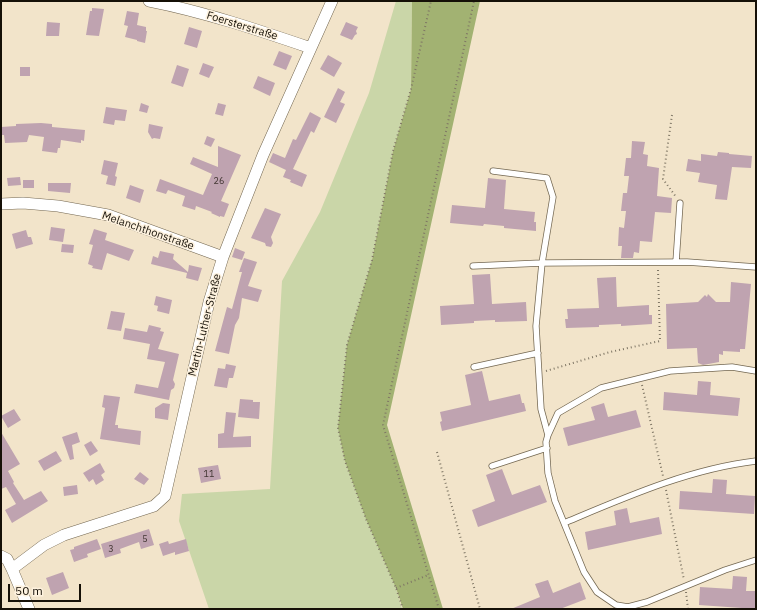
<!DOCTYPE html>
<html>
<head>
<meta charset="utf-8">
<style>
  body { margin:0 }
  #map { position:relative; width:757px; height:610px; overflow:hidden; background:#f2e4ca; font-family:"IBM Plex Sans",sans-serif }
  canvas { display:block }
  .frame { position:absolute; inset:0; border:2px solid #151007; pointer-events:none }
  .scale { position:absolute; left:8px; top:584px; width:73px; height:18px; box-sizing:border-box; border:2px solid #151007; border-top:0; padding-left:5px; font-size:12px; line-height:14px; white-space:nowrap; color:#151007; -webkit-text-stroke:3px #fdf1dd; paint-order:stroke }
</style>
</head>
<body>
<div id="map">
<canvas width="757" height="610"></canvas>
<div class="frame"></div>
<div class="scale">50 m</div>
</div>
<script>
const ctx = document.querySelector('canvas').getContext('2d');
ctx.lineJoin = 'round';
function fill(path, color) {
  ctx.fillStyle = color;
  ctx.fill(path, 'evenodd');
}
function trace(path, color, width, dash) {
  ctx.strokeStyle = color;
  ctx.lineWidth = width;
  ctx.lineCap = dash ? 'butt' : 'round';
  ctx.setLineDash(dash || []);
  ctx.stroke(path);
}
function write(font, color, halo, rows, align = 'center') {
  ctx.font = font + ' "IBM Plex Sans",sans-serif';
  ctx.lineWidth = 3;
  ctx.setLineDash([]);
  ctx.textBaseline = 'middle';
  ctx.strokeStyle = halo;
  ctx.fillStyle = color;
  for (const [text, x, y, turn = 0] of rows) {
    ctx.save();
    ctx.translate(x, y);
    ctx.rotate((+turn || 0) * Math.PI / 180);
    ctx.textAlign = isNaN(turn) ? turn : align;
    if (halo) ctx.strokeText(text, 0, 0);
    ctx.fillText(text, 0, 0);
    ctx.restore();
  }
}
fill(new Path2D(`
  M396,1H412L411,89L393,151L372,260L396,588L402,609H209L179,521L182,494L270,489L282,281L320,212L369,93Z`), '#cad6a8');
fill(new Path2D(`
  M412,1H480L387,425L443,609H403L396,588L366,519L345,461L338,428L347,345L372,260L393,151L411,89Z`), '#a2b272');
fill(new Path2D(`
  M92,8L104,9L99,36L86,35L90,11H92Z
  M127,11L139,13L137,25L146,27V31H147L145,43L137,41V40L125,37L128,26L124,25Z
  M47,22L60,23L59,36H46Z
  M346,22L358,27L356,31L357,34L355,35L352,40L340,35Z
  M189,27L202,31L197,48L184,44Z
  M279,51L292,56L286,70L273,65Z
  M328,55L342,63L334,77L320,69Z
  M203,63L214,67L209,78L199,74Z
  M177,65L189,69L183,87L171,83Z
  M20,67H30V76H20Z
  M258,76L275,83L270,96L253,88Z
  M338,88L345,92L340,102L345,104L336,123L324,117Z
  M141,103L149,106L147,113L139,111Z
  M218,103L226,105L223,116L215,114Z
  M106,107L127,110L125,121L115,120L114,125L103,123Z
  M310,112L321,118L314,133L311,131L293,169L307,175L302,187L290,182L291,180L283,177L286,170L269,162L273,153L285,158L293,139L296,140Z
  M41,123L52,124V127L85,130L84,141L81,140V143L61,140L60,148H58L57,153L42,151L44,137L29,135L27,142L5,143L4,135H2L1,127L16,126V124Z
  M149,124L163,127L160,139L154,138L152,139L148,132Z
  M207,136L215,139L211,147L204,144Z
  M632,141L645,142L643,154L648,155L647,166L659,168L657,196L672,198L671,213L655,212L652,242L640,241L639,253L634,252L633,258H621L622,246H618L619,227L624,228L626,211H621L623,193H627L629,176H624L626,158H631Z
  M218,146L241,155L221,201L229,204L224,217L220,216V217L211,213L212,212L196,206L195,210L182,206L185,196L168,190L166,194L156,191L160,179L203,195L212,174L190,164L193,157L218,167Z
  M718,152L729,153V154L752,156L751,168L732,167L727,200L715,199L717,185L698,182L700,173L686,171L688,159L701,161V154L717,156Z
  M104,160L118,163L115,176L117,177L115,186L106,184L108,176L101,174Z
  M20,177L21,185L8,186L7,178Z
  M488,178L506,180L504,209L535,212L534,222H536V231L504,228V226L484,224L483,226L450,223L452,205L485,208Z
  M23,180H34V188H23Z
  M48,183H71L70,193L48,191Z
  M130,185L144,190L140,203L126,198Z
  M265,208L281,214L271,237L273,243L271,247L266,246L265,243L251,238Z
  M51,227L65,229L63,242L49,240Z
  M94,229L107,233L105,240L134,250L129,261L107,253L102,270L92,268L93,266L88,264L93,245L89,244Z
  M26,230L28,237H31L33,244L16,249L12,234Z
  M62,244L74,245L73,253L61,252Z
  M235,248L245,252L242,260L232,257Z
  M160,251L174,254L173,259L188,272L189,265L202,268L198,281L186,278L187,273L151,264L153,256L158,258Z
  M244,258L257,262L248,286L262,290L258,302L242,298L239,318L235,325L229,354L215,351L227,307L232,309L242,272H239Z
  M490,274L492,304L526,302L527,321L495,322V320L474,321V323L441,325L440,306L474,304L472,275Z
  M616,277L617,307L649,305V315H652V324L621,326V324L599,325V327L566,328L565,319H568L567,309L599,308L597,278Z
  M731,282L751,284L745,349H740V352L723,351V355L719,354V362L703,365L698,363L697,348L667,349L666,304L698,302L705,295L707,297L708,294L716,302H730Z
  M156,296L172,300L169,314L157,311L158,306L154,305Z
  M111,311L125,313L121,331L107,329Z
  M149,325L161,328L160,331L164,332L158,349L179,354L173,380L175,384L174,388L171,390L169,400L134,393L136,384L158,388L165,362L147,359L150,344L123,339L125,328L147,332Z
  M226,364L236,366L233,378H229L227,388L214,386L218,368L225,369Z
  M482,371L489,401L520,394L522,403H524L526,411L442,431L440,422L442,421L440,412L471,405L465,375Z
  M698,381L711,382L710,395L740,398L738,416L663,410L664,392L697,395Z
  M104,395L120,397L115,425H118V428L141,431L140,445L100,439L105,408L102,407Z
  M240,399L253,400V402H260L259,419L238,417Z
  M163,403L170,404L168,420L155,418V408Z
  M604,403L608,417L636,410L641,427L568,446L563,428L595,420L591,407Z
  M14,409L21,420L8,428L1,416Z
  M226,412L236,413L233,437L251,436V447L218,448V434L224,433Z
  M1,432L20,464L8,471L14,482L13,483L24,500L41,491L48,501L12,523L5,510L16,504L6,487L1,489Z
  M77,432L80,442L72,445L74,459L70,460L62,437Z
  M91,441L98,451L90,456L84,445Z
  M56,451L62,461L44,471L38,461Z
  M100,463L105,472L101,475L104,480L96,485L93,479L89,482L83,473Z
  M218,465L221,479L201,483L198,468Z
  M502,469L512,495L540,485L547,502L478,527L472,510L495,501L486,475Z
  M140,472L149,479L144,485L134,479Z
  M713,479L727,480L726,494L755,496L754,514L679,509L680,491L712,493Z
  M77,485L78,494L64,496L63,487Z
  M627,508L630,523L659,517L662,534L588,550L585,532L616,525L614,511Z
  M149,529L154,545L141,549L139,542L120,549L121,553L105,558L101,544Z
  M97,539L101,549L87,554L88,557L74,562L70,550L74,549V547Z
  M186,539L189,551L175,555V552L163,556L159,544L168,541L169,544Z
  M63,572L69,588L52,595L46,578Z
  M733,576L747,577L746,591H756V609L699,605L700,587L732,589Z
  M548,580L553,593L580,582L586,599L560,609H511L540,597L535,584Z`), '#bfa3b0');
const service = new Path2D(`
  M493,171L547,178L553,197L542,263L536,326L541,409L548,435L546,442L548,473L555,501L584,572L597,592L616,605L628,607L647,602L725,570L756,560
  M676,262L680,203
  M473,266L542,263L687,262L756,267
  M474,367L538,353
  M548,435L558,413L601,388L670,371L732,367L756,371
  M492,466L547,448
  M564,523C626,497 689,469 756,461`);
const minor = new Path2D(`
  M149,1C205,12 258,30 311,48
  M1,204L23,203L58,206L108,215L223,257
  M1,556L7,559L12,569L29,609
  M12,569L44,545L64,535L154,506L165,496L209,302L223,257L263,155L332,1`);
trace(service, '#736751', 7);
trace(minor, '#736751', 12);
trace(new Path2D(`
  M672,115L663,179L676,197
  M546,371L610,352L660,341L658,270
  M642,385L663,476
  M437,452L480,609
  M666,490L684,580
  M396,588L428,575
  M686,592L688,609
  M403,609L396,588L366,519L345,461L338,428L347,345L372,260L393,151L411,89L431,1
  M439,609L383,425L474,1`), '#7f7665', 2, [1, 3]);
trace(service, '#fff', 5.5);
trace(minor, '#fff', 11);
write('9px', '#403531', null, [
  ["26",219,181],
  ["11",209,474],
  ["5",145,539],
  ["3",111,549]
]);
write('11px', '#151007', '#fdf1dd', [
  ["Foersterstraße",242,26,17],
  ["Melanchthonstraße",148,231,19],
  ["Martin-Luther-Straße",205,325,-76]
]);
</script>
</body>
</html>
